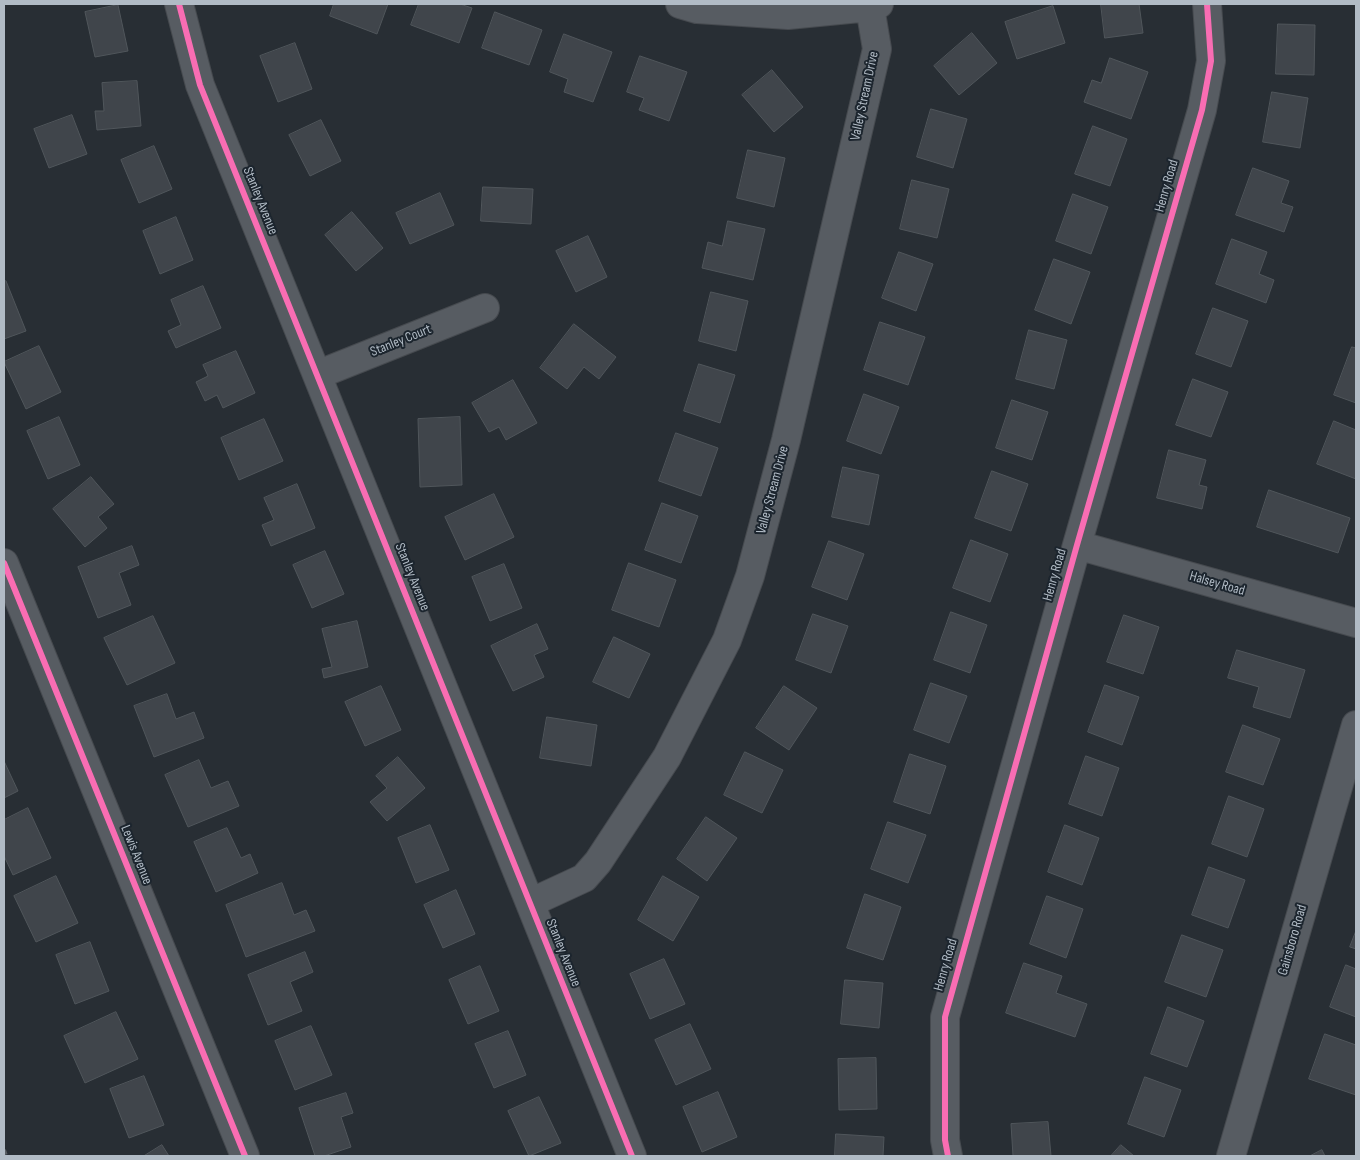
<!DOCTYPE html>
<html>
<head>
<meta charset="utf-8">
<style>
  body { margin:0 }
  #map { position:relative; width:1360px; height:1160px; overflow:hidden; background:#282e34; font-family:"Sofia Sans Condensed",sans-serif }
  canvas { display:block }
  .frame { position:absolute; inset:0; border:5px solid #b1bbc5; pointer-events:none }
</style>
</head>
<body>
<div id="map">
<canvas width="1360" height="1160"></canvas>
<div class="frame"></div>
</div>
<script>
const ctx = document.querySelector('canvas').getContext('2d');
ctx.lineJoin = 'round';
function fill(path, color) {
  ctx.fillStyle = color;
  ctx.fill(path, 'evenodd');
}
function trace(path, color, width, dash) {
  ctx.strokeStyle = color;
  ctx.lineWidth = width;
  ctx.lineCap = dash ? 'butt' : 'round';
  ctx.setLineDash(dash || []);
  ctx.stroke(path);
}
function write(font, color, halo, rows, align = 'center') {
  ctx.font = font + ' "Sofia Sans Condensed",sans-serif';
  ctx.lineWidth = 4;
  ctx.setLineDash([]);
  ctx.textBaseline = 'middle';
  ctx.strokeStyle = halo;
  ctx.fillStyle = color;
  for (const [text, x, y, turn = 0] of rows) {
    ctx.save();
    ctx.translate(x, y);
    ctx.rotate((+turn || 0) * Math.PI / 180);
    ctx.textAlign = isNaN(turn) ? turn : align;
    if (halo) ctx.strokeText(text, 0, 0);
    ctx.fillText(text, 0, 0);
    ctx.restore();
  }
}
const building = new Path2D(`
  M334,4H388L377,34L330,16Z
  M419,4H460L472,8L459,43L411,25Z
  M1101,4H1139L1143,33L1105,38Z
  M118,5L128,51L95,57L85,12Z
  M1053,6L1065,43L1017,59L1005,22Z
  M495,12L542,30L529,65L482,48Z
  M1278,24L1315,25L1314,75L1276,74Z
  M972,33L997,63L959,95L934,66Z
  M564,34L612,52L593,102L564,92L568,79L550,72Z
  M295,43L312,89L278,102L260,56Z
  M640,56L687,72L669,121L639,110L644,98L627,92Z
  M1110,58L1148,72L1131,119L1084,102L1092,80L1101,83Z
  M772,70L803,107L774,132L742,95Z
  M137,81L141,126L97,130L95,111H104L102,83Z
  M1272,92L1308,98L1300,148L1263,142Z
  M931,109L967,119L953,168L917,157Z
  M72,115L87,154L49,168L34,129Z
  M321,120L341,161L310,176L289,135Z
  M1093,126L1127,139L1110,186L1075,174Z
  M154,146L172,189L139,203L121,160Z
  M748,150L785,158L774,207L737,198Z
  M1253,168L1289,181L1281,203L1293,207L1284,232L1236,215Z
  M912,180L949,189L937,238L900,229Z
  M483,187L533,189L531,224L481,221Z
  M440,193L454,225L410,244L396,213Z
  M1073,194L1108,207L1091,254L1056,241Z
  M352,212L383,248L356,271L325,235Z
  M176,217L193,260L160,274L143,231Z
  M728,221L765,229L753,280L702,268L708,242L722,246Z
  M588,236L607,277L576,292L556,251Z
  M1232,239L1267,252L1259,274L1274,280L1266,303L1216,284Z
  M899,252L933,264L916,311L882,298Z
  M1054,259L1090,272L1071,324L1035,310Z
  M6,281L26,331L4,339V282Z
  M203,286L221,328L176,348L168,331L181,325L171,300Z
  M711,292L748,301L736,351L699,341Z
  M1213,308L1248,321L1231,367L1196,354Z
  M880,322L925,337L908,385L864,370Z
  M574,324L616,357L599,379L584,367L567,389L540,368Z
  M1029,330L1067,340L1054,389L1016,379Z
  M39,346L61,392L26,409L4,362Z
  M1352,347L1356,348V403L1334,395Z
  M236,351L255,393L223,408L217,395L205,401L196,382L208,376L203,365Z
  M699,364L735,375L720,423L684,411Z
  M1193,379L1228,392L1211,437L1176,425Z
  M513,380L537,423L506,440L499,427L489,432L472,403Z
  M864,394L899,407L881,454L847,441Z
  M1012,400L1048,412L1032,460L996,448Z
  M59,417L80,465L48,479L27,431Z
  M460,417L462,485L420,487L418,419Z
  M264,419L283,461L239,480L221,438Z
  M1334,421L1356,430V479L1317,464Z
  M676,433L718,448L701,496L659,481Z
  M1169,450L1206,460L1199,485L1207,487L1202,509L1157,498Z
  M843,467L879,475L869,525L832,517Z
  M992,471L1028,484L1011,531L975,518Z
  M91,477L114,504L98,517L107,528L85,547L53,509Z
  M297,484L315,528L271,546L262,525L274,520L264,498Z
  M1269,490L1350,518L1338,553L1257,527Z
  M494,494L514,537L465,560L445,517Z
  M662,503L698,516L681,563L645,550Z
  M971,540L1008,554L990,602L953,588Z
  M829,541L864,554L847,600L812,587Z
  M132,546L139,565L119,573L131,605L98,618L78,567Z
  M325,551L344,594L312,608L293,565Z
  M629,563L676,580L659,627L612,610Z
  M504,564L522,608L490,621L472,577Z
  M951,612L987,625L970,673L934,660Z
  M813,614L848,626L831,673L796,660Z
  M1124,615L1159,627L1143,674L1107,662Z
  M153,616L175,663L127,685L104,638Z
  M357,621L368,667L324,678L322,669L332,667L322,629Z
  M537,624L548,649L534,655L544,677L513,691L491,646Z
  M614,637L650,654L629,698L593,682Z
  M1237,650L1305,670L1290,718L1253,707L1259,687L1228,678Z
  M931,683L967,696L949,743L914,730Z
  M1105,685L1139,697L1122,745L1088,732Z
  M381,686L401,730L365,746L345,702Z
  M784,686L817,708L789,750L756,728Z
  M167,694L176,719L194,712L204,738L154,757L134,706Z
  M547,717L597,725L591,766L540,758Z
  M1243,725L1280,739L1263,785L1226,772Z
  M745,752L783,770L762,813L724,795Z
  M910,754L946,766L930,814L894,802Z
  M1086,756L1119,768L1102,816L1069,804Z
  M398,757L425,788L387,821L370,802L387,788L376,776Z
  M199,760L211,788L228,781L239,806L188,827L165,775Z
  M4,761L18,791L4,798Z
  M1229,796L1264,809L1247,857L1212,844Z
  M28,808L51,858L13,875L4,856V820Z
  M706,817L737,838L707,881L677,859Z
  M888,822L926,835L908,883L871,869Z
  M430,825L449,870L416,883L398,838Z
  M1065,825L1099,838L1082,885L1048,872Z
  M227,828L241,858L250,854L258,873L216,892L194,842Z
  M1209,867L1245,880L1228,928L1192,915Z
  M56,876L78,923L36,942L14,896Z
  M663,876L699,897L673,941L638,920Z
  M282,883L294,915L306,910L315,931L246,957L226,905Z
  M456,890L475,934L443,948L424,905Z
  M865,894L901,907L883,960L847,948Z
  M1047,896L1083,909L1066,958L1030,944Z
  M1356,931V949L1350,947Z
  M1182,935L1223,950L1206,997L1165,982Z
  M90,942L109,991L75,1004L56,955Z
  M305,952L313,972L290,982L302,1011L268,1025L248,975Z
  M664,959L685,1004L650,1019L630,974Z
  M1024,963L1062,976L1056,993L1087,1004L1075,1037L1006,1013Z
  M1346,965L1356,969V1017L1330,1007Z
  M480,966L499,1011L468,1024L449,980Z
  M845,980L883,983L879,1028L841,1024Z
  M1168,1007L1204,1021L1187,1067L1151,1054Z
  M116,1012L138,1059L85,1083L64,1036Z
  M690,1024L711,1069L676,1085L655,1040Z
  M311,1026L332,1075L295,1090L275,1041Z
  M508,1031L526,1075L494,1088L475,1044Z
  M1325,1034L1356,1045V1095L1309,1079Z
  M876,1058L877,1109L839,1110L838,1059Z
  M144,1076L164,1125L129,1138L110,1089Z
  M1145,1077L1181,1090L1164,1137L1128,1124Z
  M718,1092L737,1137L702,1152L683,1107Z
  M346,1093L353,1113L341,1117L351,1147L324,1156H315L299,1108Z
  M539,1097L561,1143L529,1156L508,1111Z
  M1048,1122L1051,1156H1013L1011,1124Z
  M836,1134L884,1137L883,1156H835Z
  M162,1145L169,1156H144Z
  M1121,1145L1134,1156H1111Z
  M1322,1150L1325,1156H1310Z`);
fill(building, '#40454b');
trace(building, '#50565b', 1);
const minor = new Path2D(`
  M179,4L200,85L632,1156
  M680,4L697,9L788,15L870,7L879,4
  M317,375L485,308
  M1077,545L1356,623
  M4,563L245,1156
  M530,903L584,878L598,862L667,757L727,640L750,576L786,440L877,49L870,7
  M948,1156L945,1140V1017L1077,545L1202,110L1211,61L1207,4
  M1231,1156L1356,725`);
trace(minor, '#464a4f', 30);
trace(minor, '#575c62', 28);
trace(new Path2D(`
  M4,1150L6,1156`), '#5b6066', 4, [5, 5]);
trace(new Path2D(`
  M179,4L200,85L632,1156
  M4,563L245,1156
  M948,1156L945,1140V1017L1077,545L1202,110L1211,61L1207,4`), '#f96db3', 6);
write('14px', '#b1bbc5', '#1c252e', [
  ["Valley Stream Drive",865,96,-78],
  ["Henry Road",1167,186,-74],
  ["Stanley Avenue",260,201,68],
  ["Stanley Court",401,341,-22],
  ["Valley Stream Drive",773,490,-75],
  ["Henry Road",1055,575,-74],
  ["Stanley Avenue",412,577,68],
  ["Halsey Road",1217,584,16],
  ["Lewis Avenue",136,855,68],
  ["Gainsboro Road",1293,940,-74],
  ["Stanley Avenue",563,953,68],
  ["Henry Road",946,965,-74]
]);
</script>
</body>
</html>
